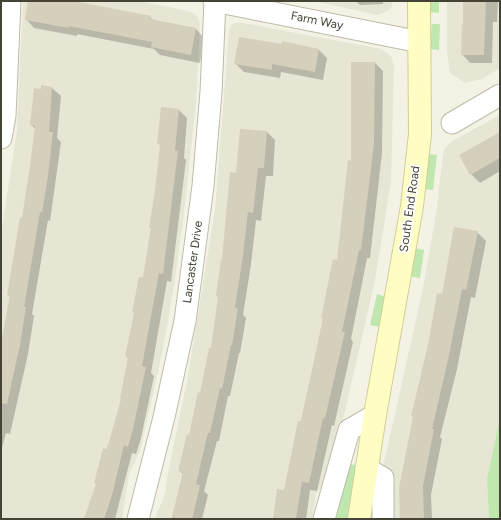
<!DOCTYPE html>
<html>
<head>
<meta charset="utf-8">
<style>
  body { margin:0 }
  #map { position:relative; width:501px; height:520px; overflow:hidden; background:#f3f2e5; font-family:Figtree,sans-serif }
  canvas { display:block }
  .frame { position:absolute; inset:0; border:2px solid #454335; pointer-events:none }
</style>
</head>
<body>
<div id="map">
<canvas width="501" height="520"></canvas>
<div class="frame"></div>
</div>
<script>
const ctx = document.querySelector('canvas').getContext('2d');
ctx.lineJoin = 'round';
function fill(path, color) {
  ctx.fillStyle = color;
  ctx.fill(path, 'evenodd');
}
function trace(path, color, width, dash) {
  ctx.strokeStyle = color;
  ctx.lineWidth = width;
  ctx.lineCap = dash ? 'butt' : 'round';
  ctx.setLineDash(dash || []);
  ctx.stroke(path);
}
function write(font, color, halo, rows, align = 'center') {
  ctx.font = font + ' Figtree,sans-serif';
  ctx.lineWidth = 3.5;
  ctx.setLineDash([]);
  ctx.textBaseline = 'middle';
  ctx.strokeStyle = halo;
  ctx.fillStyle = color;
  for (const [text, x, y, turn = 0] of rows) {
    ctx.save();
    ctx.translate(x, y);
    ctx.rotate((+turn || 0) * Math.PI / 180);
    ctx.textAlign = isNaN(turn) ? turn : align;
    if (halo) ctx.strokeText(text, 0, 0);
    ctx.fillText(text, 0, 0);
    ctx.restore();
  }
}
fill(new Path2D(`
  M23,1H139L188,11L195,14L199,20L200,28L196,103L184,213L174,286L162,354L140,451L129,474L122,519H1V235L17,130Z
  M314,1H392V4L391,9L378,15Z
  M447,1H500V68L482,79L465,83L450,73L447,50Z
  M238,22L381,49L391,56L394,66L391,181L375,280L331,473L316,494L312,519H155L165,494L168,473L187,381L215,210L229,31L232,24Z
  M500,115V417L487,479L489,519H385L384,463L423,288L436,214L443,155L445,148L452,141Z`), '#e7e5d3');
fill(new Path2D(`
  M430,1H439V13L430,12Z
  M432,24H440L439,50L430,49Z
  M428,154L437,155L433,190L423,189Z
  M414,248L424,250L420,278L409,276Z
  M377,294L386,297L380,327L370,325Z
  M500,417V519H489L487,479Z
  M349,464L357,465L350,519H330Z`), '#bfe7ae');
fill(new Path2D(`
  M29,1H56L150,17L154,21L196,29L204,38L200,63L160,55L154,49L77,34V36L34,28L26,19Z
  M356,1H383V4L360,5Z
  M464,1H498L497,22H493L492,63H470L462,54L464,25Z
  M319,50L327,58L323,80L281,72L280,78L244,72L235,63Z
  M375,63L383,71L382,153L370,258H367L351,339L353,342L334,426L332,425L317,491L310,490L306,519H273L285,491L338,261L352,162Z
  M42,87L52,88L61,96L57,138L61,142L50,221L48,220L32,314L34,316L28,354L10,434L6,433L1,452V350L10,297L8,294L23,219L36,129L31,125Z
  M179,110L187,118L184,158L186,160L171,282L167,281L151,373L154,376L141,438L136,454L132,453L115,519H86L108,450L122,400L129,359L126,356L144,279L151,229L150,227L156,192L161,146L158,143Z
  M267,132L275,140L273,176H266L261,221L256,220L251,264L243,315L246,318L240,353H239L230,396H228L219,441H217L204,491L208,495L202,519H172L183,474L179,470L190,436L212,350L219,298L217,296L237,174Z
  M500,133V171L480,183L471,174Z
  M477,232L486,241L475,298L471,297L457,369L440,437L442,439L431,495L432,519H401L443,295Z`), '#0003');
fill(new Path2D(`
  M28,1H74L151,16L150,19L196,28L191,55L151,47L152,42L69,26V28L25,20Z
  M463,1H486L484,55H461L462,24H463Z
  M239,37L282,44V41L319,49L315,72L272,64V70L234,64Z
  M351,62H375L374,144L361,250H359L342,332H345L325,418H323L309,483L302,482L296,519H273L277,489L284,490L298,421H301L323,318H321L333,259L337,260L348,160L351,161Z
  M41,85L52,87L49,132H53L48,176L42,213L40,212L24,307H26L20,345L7,404L1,403V343L10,295H7L20,217L22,218L30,166L35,126L30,125L34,88L41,89Z
  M161,107L179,109L175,150L178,151L163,274L159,273L142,366L146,367L133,429L128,447L124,445L112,495L104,519H84L96,484L94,483L103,448L107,449L121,399H120L128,357L125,356L134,313L132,312L139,277H143L151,228L149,227L155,191L160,144H157Z
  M240,129L267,131L264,168H258L253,213L248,212L243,255L235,308H238L232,345H231L222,389L220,388L210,433H208L196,484L200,485L196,503L192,519H181L172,517L183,472L178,471L187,434L189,435L198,392L200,393L209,348H211L218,297L216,296L221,259H222L230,172L236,173Z
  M500,132V158L470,175L459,155Z
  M454,227L478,231L466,290L462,289L448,360L432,429H434L423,486L424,519H400L399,488L413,417L411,416L428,345L437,293L442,294Z`), '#d4d0bb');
const street = new Path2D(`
  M214,1L420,42
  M452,123L500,95
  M1,138L5,116L10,1
  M366,468L383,478V519
  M138,519L164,417L185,321L203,186L211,92L215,1
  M324,519L349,430L375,415`);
const secondary = new Path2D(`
  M359,519L375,415L412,206L420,134L419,1`);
trace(street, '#bebca8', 23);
trace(secondary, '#d0ce93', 24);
trace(street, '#fff', 21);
trace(secondary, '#fefec4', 22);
write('12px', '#454335', '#fff', [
  ["Farm Way",317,21,11],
  ["South End Road",410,209,-82],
  ["Lancaster Drive",193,262,-82]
]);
</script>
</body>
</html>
